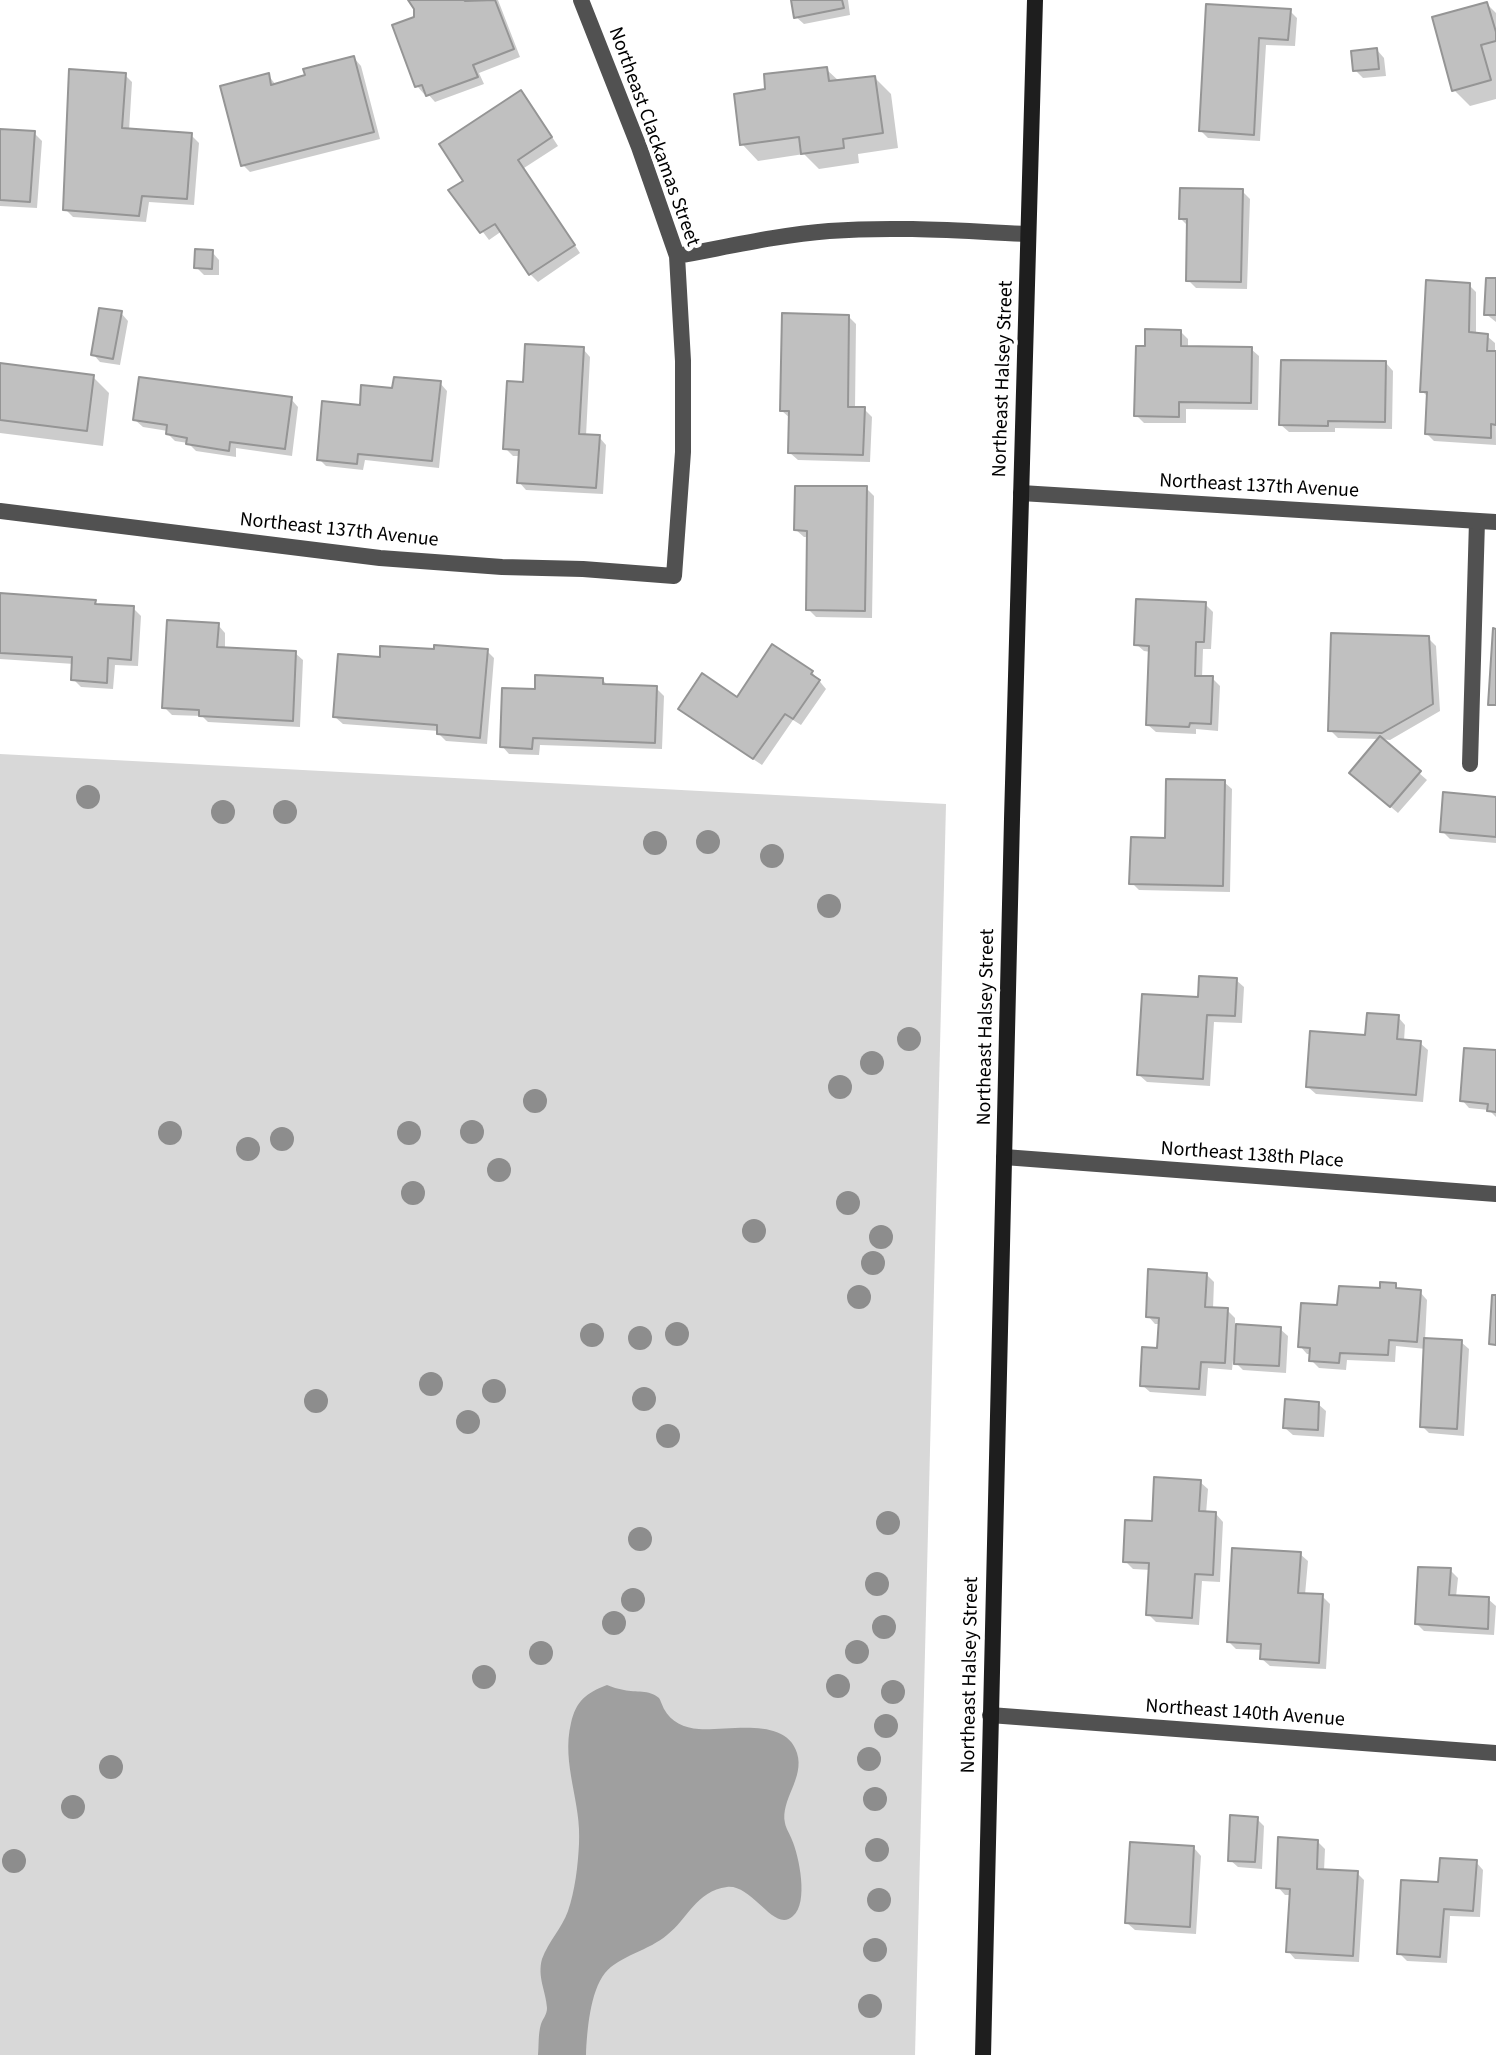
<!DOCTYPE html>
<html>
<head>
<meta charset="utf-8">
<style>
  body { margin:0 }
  canvas { display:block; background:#fff }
</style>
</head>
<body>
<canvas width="1496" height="2055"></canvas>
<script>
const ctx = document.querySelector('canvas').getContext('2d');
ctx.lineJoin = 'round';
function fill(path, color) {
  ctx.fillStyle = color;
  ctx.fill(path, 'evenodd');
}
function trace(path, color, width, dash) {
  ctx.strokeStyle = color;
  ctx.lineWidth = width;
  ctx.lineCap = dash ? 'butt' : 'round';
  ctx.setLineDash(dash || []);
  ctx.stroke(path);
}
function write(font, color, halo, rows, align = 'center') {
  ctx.font = font + ' "Source Sans 3",sans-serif';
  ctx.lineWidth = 8;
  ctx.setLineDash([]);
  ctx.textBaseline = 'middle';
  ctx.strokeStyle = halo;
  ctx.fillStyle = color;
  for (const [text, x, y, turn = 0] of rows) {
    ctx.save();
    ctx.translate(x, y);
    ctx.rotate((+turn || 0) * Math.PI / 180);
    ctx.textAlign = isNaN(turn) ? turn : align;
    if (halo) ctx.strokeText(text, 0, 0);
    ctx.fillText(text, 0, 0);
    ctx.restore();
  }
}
fill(new Path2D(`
  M0,754L946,804L915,2055H0Z`), '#d8d8d8');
fill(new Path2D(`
  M607,1685C612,1687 618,1689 624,1690C636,1693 649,1689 659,1698C660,1699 663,1707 664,1709C671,1722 684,1728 699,1729C728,1731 786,1716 797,1753C805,1778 780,1800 785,1823C786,1829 790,1834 792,1840C799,1856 809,1903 793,1916C774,1934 753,1884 727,1887C696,1891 688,1919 667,1935C650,1950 619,1956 605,1973C590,1992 587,2031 586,2055H538C539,2045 538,2034 541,2024C543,2018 547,2015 547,2008C546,1991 537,1977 542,1959C548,1942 562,1928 568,1911C575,1891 578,1865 579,1844C582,1803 561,1764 571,1723C576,1701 586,1693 607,1685Z`), '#9f9f9f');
fill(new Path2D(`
  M410,0H468V2L474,0H498L520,57L479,73L484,84L435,102L427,93L424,94L417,86L416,8Z
  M793,0H848L850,15L804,24L796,17Z
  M1487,4L1496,13V99L1470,106L1454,90Z
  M1208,6L1290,11L1297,18L1295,46L1266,45L1260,141L1208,138L1201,131Z
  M1377,50L1384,58L1386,76L1363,78L1355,70Z
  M354,58L361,66L380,139L250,172L243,165L268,75L276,85Z
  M826,69L840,82L875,78L891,94L898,148L858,154L859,163L819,169L804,154L758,161L742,144Z
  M125,75L132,82L129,131L191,135L199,143L194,205L149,202L146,222L73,217L65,209Z
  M521,93L528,100L558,146L524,168L580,253L538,282L530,274L502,231L489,240L451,190L466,181Z
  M0,131L34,133L42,141L37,208L0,206Z
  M1242,191L1250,199L1247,289L1196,288L1188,280L1189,227L1181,219Z
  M212,252L219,260V275H204L196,267Z
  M1496,280V322L1486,314Z
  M1469,285L1476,292V335L1487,336L1495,343L1496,445L1434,441L1427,434L1429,398L1422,391Z
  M121,313L128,321L120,365L100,362L93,354Z
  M849,317L856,324L855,409H864L872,417L870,462L798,460L790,453L791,419L782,411Z
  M1181,332L1188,339V348L1251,349L1259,356L1258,410L1186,409V423H1144L1136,415L1147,348Z
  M583,349L590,357L586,436L599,437L606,445L603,494L526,490L519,482L521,456H513L505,448L525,384Z
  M1386,363L1393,371L1392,429L1335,428V432H1289L1281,425Z
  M0,365L93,377L109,393L103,446L0,433Z
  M440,383L447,391L439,468L365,460L363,470L326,466L319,459L361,408L394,391Z
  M291,399L298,407L292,456L236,448V457L196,451L188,443L175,441L168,434V431L143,427L135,420Z
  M866,488L874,496L872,618L816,617L808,609L809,537H804L796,530Z
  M0,595L95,601L99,606L133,608L141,616L138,666L115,665L113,689L81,687L73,679L74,664L0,659Z
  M1205,604L1213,612L1211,649H1203L1202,678H1212L1220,686L1218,731L1196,729V734L1156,732L1148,725L1151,652L1144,651L1136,644Z
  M218,625L225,633V649L295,653L303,660L300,727L208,722L202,716L172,715L164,707Z
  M1428,638L1436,646L1440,711L1390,740L1380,739L1427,780L1398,813L1359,780L1380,739L1338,738L1330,730Z
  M487,651L494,658L487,744L446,741L439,734V731L343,724L335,717Z
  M812,672L826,689L801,725L793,720L762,765L688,716L680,709L738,700Z
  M603,680L609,687L656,688L664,696L662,749L540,745L539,755L509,754L502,746L537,691Z
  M1224,782L1232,789L1230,892L1139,890L1132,883L1167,840Z
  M1496,799V843L1450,839L1442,831Z
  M1236,980L1244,987L1242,1023L1214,1022L1210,1086L1147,1082L1139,1075L1200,999Z
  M1398,1017L1405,1025L1404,1041L1420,1043L1428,1050L1423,1102L1316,1094L1308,1087L1367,1037Z
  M1496,1052V1117L1489,1110L1469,1108L1462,1100Z
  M1206,1274L1214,1282L1213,1309L1227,1310L1235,1318V1326L1280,1329L1288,1336L1286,1373L1243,1370L1233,1360L1232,1370L1208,1368L1206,1396L1150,1392L1142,1385L1159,1350L1161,1324H1155L1148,1316Z
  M1395,1285L1400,1291L1420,1292L1427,1300L1425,1340L1461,1342L1469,1349L1464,1436L1429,1433L1422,1426L1426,1349L1396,1346L1395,1362L1347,1360L1346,1370L1319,1368L1311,1360L1312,1354H1307L1300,1346L1339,1307Z
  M1318,1404L1326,1411L1324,1437L1293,1435L1285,1428Z
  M1200,1482L1208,1489L1206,1514H1216L1223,1522L1220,1582L1202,1581L1199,1625L1156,1622L1148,1614L1151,1570L1133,1569L1125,1561L1153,1523Z
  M1300,1554L1308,1561L1305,1595L1322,1596L1330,1604L1326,1669L1270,1666L1262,1659L1263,1650L1236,1649L1229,1642Z
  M1450,1570L1458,1578L1456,1597L1488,1599L1496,1606L1494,1635L1424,1631L1417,1624Z
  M1257,1819L1264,1826L1262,1869L1238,1867L1230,1860Z
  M1318,1842L1325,1849L1324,1871L1357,1873L1364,1880L1359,1962L1295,1959L1288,1951L1291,1895H1285L1278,1887Z
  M1194,1848L1201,1856L1196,1934L1135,1930L1127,1923Z
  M1476,1862L1483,1870L1480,1917L1450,1916L1447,1963L1407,1961L1399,1953L1440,1884Z`), '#0003');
const building = new Path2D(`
  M408,0H464L465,1L495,0L514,49L473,65L478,77L426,96L422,85L415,87L392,25L414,17V9Z
  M791,0H842L844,8L794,18Z
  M1487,2L1496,32V41L1481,45L1491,80L1452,91L1432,17Z
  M1206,4L1291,9L1288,40L1259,38L1254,135L1199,131Z
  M1377,48L1379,69L1353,71L1351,51Z
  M354,56L374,132L241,166L220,86L269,73L271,85L305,75L303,69Z
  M827,67L829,81L875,76L883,133L843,139L844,148L801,154L799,137L740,145L734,94L765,89L764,74Z
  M69,69L126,73L122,128L192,133L187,199L142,196L139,216L63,210Z
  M521,90L552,137L518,160L575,245L529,275L495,224L480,233L448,190L463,181L439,144Z
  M0,129L35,131L30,202L0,200Z
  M1180,188L1243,189L1241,282L1186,281L1187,219H1179Z
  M195,249L213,250L212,269L194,268Z
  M1486,278H1496V315H1484Z
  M1426,280L1470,283L1469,332L1488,334L1487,351H1496V425L1491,424V438L1425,434L1427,392H1420Z
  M99,308L122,311L113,359L91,355Z
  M782,313L849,315L848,407H865L863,455L788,453L789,411H780Z
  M1145,329L1181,330V346L1252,347L1251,403L1179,402V417L1134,416L1136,346H1145Z
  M525,344L584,347L579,434L600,435L596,488L517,483L519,450L503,449L507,381L523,382Z
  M1281,360L1386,361L1385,422L1328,421V426L1279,425Z
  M0,363L94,375L87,431L0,420Z
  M139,377L292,397L285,449L230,442L229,451L186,444L187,438L166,434L167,425L133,420Z
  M394,377L441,381L432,461L358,454L357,464L317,460L322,401L360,405L361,385L392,388Z
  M795,486H867L865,611L806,610L807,531L794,530Z
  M0,593L96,600L95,604L134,606L131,660L108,658L107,683L71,680L72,657L0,653Z
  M1136,599L1206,602L1204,642H1196L1195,676H1213L1211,724L1190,723L1189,727L1146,725L1149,646L1134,645Z
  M167,620L219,623L217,647L296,651L293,721L199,716V710L162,708Z
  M1493,628L1496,629V705H1488Z
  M1331,633L1429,636L1433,704L1382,733L1328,731Z
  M772,644L813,671L811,674L820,680L793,719L785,714L753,759L678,709L702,673L737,697Z
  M434,645L488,649L480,738L437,734V725L333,717L338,654L380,657V646L434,649Z
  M535,675L603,678V684L657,686L655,743L533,738L532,749L500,747L502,688L535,689Z
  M1380,736L1421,771L1390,807L1349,773Z
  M1166,779L1225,780L1223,886L1129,884L1131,837L1165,838Z
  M1443,792L1496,797V837L1440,832Z
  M1199,976L1237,978L1235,1016L1207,1015L1203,1079L1137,1075L1142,994L1198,997Z
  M1367,1013L1399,1015L1397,1039L1421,1041L1416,1095L1306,1087L1310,1031L1365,1035Z
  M1464,1048L1496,1050V1112L1487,1111L1488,1104L1460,1101Z
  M1148,1269L1207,1273L1205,1307L1228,1308L1225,1363L1201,1362L1199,1389L1140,1386L1142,1347L1157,1348L1159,1318L1146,1317Z
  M1380,1282L1396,1283V1288L1421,1290L1417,1342L1389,1340L1388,1355L1340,1353L1339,1363L1309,1361L1310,1348L1298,1347L1301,1303L1337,1305L1339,1286L1380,1288Z
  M1492,1295H1496V1345L1489,1344Z
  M1236,1324L1281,1327L1279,1366L1234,1364Z
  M1424,1338L1462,1340L1457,1429L1420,1427Z
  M1285,1399L1319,1402L1318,1430L1283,1428Z
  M1154,1477L1201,1480L1199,1511L1216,1512L1213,1575L1195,1574L1192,1618L1146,1615L1149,1563L1123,1562L1125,1520L1152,1521Z
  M1232,1548L1301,1552L1298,1593L1323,1594L1319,1663L1260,1659L1261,1644L1227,1642Z
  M1418,1567L1451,1568L1449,1595L1489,1597L1488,1629L1415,1624Z
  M1230,1815L1258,1817L1255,1862L1228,1861Z
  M1278,1837L1318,1840L1317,1869L1358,1871L1353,1956L1286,1952L1290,1889L1276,1888Z
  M1130,1842L1194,1846L1190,1927L1125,1923Z
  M1440,1858L1477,1860L1473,1911L1444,1909L1440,1957L1397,1954L1401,1880L1438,1882Z`);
fill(building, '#c0c0c0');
trace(building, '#959595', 2);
trace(new Path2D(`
  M1470,764L1477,521`), '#515151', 16);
trace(new Path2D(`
  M677,256C727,247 778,235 829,231C896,226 962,231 1028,234
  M1021,493L1496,522
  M0,511L380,558L502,567L583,569L674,576L683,452V361L677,256L639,147L581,0
  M1004,1157L1496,1194
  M990,1715L1496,1753`), '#515151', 16);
trace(new Path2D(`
  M983,2055L1012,819L1035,0`), '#1e1e1e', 16);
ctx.fillStyle = '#8d8d8d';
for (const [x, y] of [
  [88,797],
  [223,812],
  [285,812],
  [708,842],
  [655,843],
  [772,856],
  [829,906],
  [909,1039],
  [872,1063],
  [840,1087],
  [535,1101],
  [472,1132],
  [170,1133],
  [409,1133],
  [282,1139],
  [248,1149],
  [499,1170],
  [413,1193],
  [848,1203],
  [754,1231],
  [881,1237],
  [873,1263],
  [859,1297],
  [677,1334],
  [592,1335],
  [640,1338],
  [431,1384],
  [494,1391],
  [644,1399],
  [316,1401],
  [468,1422],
  [668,1436],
  [888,1523],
  [640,1539],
  [877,1584],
  [633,1600],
  [614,1623],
  [884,1627],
  [857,1652],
  [541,1653],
  [484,1677],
  [838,1686],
  [893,1692],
  [886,1726],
  [869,1759],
  [111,1767],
  [875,1799],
  [73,1807],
  [877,1850],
  [14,1861],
  [879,1900],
  [875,1950],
  [870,2006]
]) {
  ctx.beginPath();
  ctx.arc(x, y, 12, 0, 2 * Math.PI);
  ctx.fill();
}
write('20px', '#000', '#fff', [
  ["Northeast Clackamas Street",653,137,70],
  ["Northeast Halsey Street",1004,379,-88],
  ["Northeast 137th Avenue",1259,487,3],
  ["Northeast 137th Avenue",339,531,6],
  ["Northeast Halsey Street",987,1027,-89],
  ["Northeast 138th Place",1252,1156,4],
  ["Northeast Halsey Street",971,1675,-89],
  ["Northeast 140th Avenue",1245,1714,4]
]);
</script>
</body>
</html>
